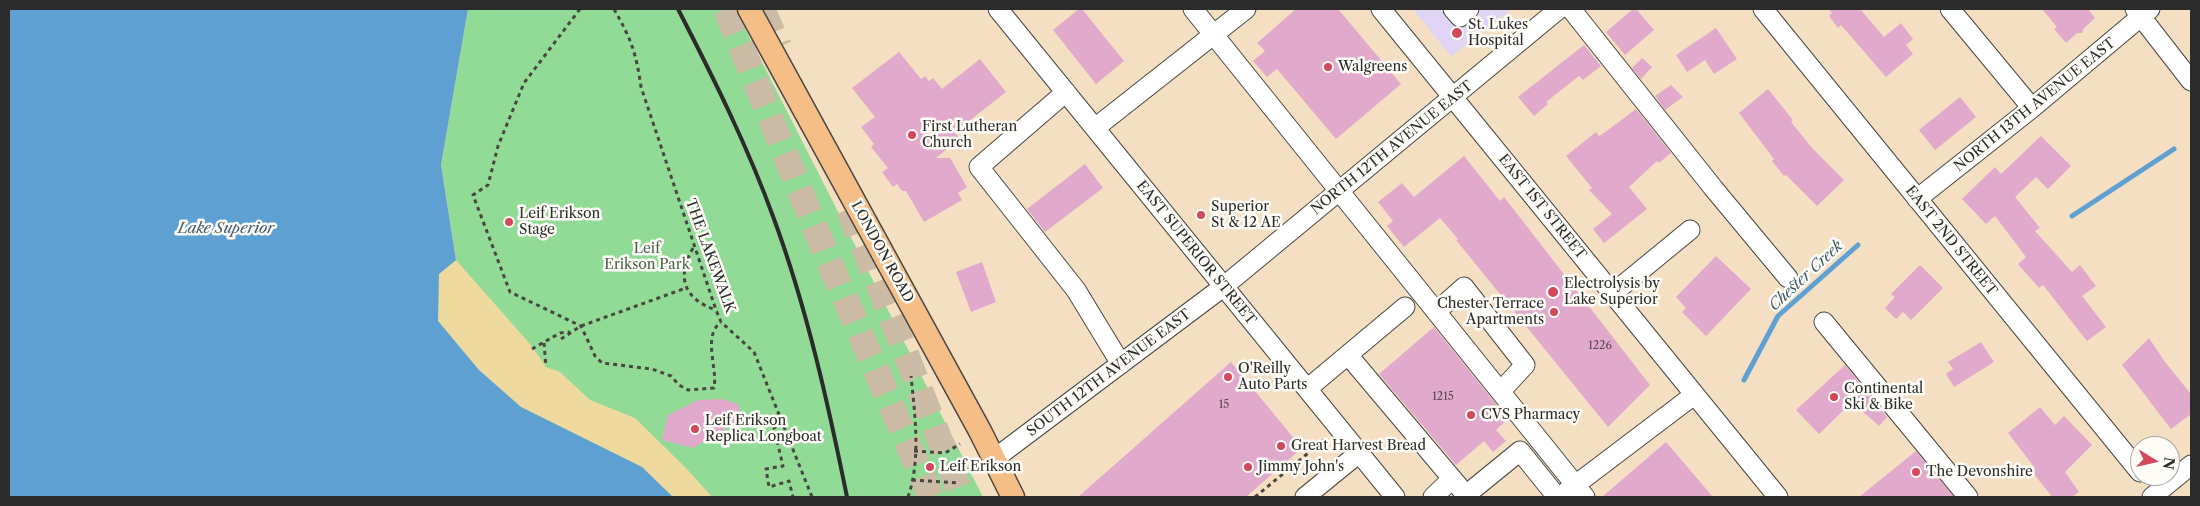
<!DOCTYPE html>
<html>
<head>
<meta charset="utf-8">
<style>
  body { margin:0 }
  #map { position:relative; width:2200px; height:506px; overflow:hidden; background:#f4dfc3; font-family:"Libre Caslon Text",serif }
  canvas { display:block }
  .frame { position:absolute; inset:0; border:10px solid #2b2b2b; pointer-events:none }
  .north { position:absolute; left:2130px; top:436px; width:50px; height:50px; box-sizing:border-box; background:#fdfcf7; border:1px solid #a9a8a5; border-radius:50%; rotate:99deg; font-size:14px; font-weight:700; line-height:20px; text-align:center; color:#2b2b2b }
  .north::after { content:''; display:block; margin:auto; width:18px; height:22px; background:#d1495b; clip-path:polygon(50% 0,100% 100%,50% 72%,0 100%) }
</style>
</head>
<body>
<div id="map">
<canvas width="2200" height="506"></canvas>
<div class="frame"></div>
<div class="north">N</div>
</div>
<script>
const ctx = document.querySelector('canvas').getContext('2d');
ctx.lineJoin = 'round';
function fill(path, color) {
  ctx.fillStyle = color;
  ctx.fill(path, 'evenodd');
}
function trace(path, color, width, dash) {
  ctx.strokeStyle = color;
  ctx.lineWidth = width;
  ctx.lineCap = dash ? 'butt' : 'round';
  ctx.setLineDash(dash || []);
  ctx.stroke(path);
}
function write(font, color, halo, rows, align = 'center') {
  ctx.font = font + ' "Libre Caslon Text",serif';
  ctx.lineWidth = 5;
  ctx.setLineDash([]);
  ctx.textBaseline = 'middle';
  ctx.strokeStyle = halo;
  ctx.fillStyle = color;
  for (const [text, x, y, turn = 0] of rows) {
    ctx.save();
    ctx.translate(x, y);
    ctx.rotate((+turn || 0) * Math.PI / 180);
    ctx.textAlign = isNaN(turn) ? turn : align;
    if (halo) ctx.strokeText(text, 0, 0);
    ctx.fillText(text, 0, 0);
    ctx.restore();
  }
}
fill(new Path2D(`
  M1413,9H1512L1451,57Z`), '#e0d4f4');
fill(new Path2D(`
  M468,9H735L983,497H673L642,467L521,407L479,370L438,321L439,274L456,259L441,165Z`), '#92db96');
fill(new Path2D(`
  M456,260L530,344L546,367L560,372L590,400L635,418L686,468L712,497H671L642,467L521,407L479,370L438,321L439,274Z`), '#eeda9e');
fill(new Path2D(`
  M9,9H468L441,165L456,260L439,274L438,321L479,370L521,407L642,467L673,497H9Z`), '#5fa0d2');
trace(new Path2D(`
  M2072,216L2174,149
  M1744,380L1778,316L1858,245`), '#5fa0d2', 5);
fill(new Path2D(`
  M1079,9H1082L1124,61L1096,84L1053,30Z
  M1296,9H1338L1401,84L1336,139L1277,69L1267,77L1253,61L1265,51L1257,43Z
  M1633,9H1636L1654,30L1625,55L1606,32Z
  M1828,9H1860L1884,37L1901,23L1913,39L1906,45L1913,54L1886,77L1841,25L1838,28L1829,16L1832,13Z
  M2042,9H2088L2095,18L2084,28L2082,33H2077L2066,43L2054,29L2057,27Z
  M1716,28L1737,59L1714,74L1705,60L1687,72L1676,55Z
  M1584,45L1601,66L1583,80L1579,76L1546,102L1548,104L1534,116L1518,97Z
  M899,52L921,79L925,76L929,81L933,78L942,89L980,59L1006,92L955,132L960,139L936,158H950L967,187L958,193L962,200L924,222L906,191H902L897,184L893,187L882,172L888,168L871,147L874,144L861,127L875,117L852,88Z
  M1642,58L1652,67L1641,79L1632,68Z
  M1671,85L1683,97L1665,110L1655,96Z
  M1768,89L1793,120L1791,122L1813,149L1844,180L1817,206L1786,175L1784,176L1772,161L1774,159L1739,113Z
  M1960,97L1976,117L1935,150L1919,130Z
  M1636,109L1671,153L1659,163L1657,161L1629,187L1647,209L1604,243L1593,229L1612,214L1589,190L1592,188L1566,156L1596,132L1599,136L1604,133Z
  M2041,136L2071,166L2048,189L2036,177L2015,197L2040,228L2035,231L2072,272L2080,265L2096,286L2082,296L2106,327L2087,341L2043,285L2039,288L2018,264L2026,257L1995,216L1986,224L1962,199L1995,167L2001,174Z
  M1464,156L1500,201L1504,197L1650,385L1608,427L1456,240L1458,239L1440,218L1404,247L1387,226L1393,221L1378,202L1402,183L1414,197Z
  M1085,164L1103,188L1045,232L1027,209Z
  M1716,256L1751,289L1706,336L1682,312L1686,308L1676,297Z
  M982,262L996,302L971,312L956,272Z
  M1920,265L1943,288L1911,320L1903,312L1896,319L1885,308L1895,297L1891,294Z
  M1434,327L1508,419L1496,430L1506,441L1493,452L1484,441L1456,465L1379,374Z
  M2149,338L2165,362L2191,394V414L2171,429L2122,365Z
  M1981,342L1994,362L1954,387L1946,374L1953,369L1948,362Z
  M1231,362L1302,448L1246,497H1078Z
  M1845,365L1887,417L1879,426L1852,402L1819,434L1796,410Z
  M722,399L738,404L742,419L693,448L662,440L668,415L698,400Z
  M2040,407L2055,425L2064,416L2092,445L2065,472L2079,492L2072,497H2052L2031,470L2035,468L2008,433Z
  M1666,442L1713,497H1602Z
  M1916,451L1954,497H1859Z`), '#e1a9cc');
trace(new Path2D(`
  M726,9L827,257L931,497
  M762,9L779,47
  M849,209L962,497`), '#ccbba5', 26, [26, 13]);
const minor = new Path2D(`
  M998,9L1395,497
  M1193,9L1585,497
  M1381,9L1778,497
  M1453,9L1460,17L1469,9
  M1571,9L1714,189L1788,278
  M1763,9L2140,472
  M1950,9L2032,108
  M2135,9L2191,81
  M1066,92L979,167L1076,290L1121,364
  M1095,128L1246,9
  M1917,199L2032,108L2150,9
  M1612,294L1690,230
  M1437,311L1464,287L1525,365L1501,391
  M1824,322L1968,497
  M1348,355L1466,495L1520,451L1557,497
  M1307,389L1405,307
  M994,459L1223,287L1559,9
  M1566,492L1694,395
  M1305,497L1359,453
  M1433,497L1452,479
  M2152,497L2191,465`);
const major = new Path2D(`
  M749,9L980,431L1013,497`);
trace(minor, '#494642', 21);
trace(major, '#494642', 25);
trace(new Path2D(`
  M580,9L524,83L498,146L488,185L473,195L510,292L581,326L595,356L602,363L652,369L671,376L679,385L688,390L714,388C718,368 702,336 721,322
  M614,9C631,39 636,52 641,87L716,310L721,322L754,352L812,497
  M693,248C676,278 684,299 716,310
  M561,339L581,326L686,288
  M544,343L546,367
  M532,349L560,333L570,332
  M782,421L774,428L783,466L766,469L769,487L789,481L793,497
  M914,451L945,453L960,444
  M912,480L958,483
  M908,497C921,460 915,415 911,376
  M1255,497L1324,440`), '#494642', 3, [4, 4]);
trace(minor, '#fff', 19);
trace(major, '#f6be87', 22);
trace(new Path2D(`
  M678,9C713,77 748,147 774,219C807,309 828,403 847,497`), '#2b2b2b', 4);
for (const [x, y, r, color] of [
  [1457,33,6,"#d1495b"],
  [1328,67,5,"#d1495b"],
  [912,135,5,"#d1495b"],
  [1201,215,5,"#d1495b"],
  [509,222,5,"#d1495b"],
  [1553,292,6,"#d1495b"],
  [1554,312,5,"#d1495b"],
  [1228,377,5,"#d1495b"],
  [1834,397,5,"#d1495b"],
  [1471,415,5,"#d1495b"],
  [695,429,5,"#d1495b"],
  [1281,446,5,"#d1495b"],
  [930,467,5,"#d1495b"],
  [1248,467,5,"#d1495b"],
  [1916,472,5,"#d1495b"]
]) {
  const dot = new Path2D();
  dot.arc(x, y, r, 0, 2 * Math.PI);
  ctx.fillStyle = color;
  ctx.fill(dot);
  trace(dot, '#fdfcf7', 2);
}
write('11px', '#584a53', null, [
  ["1226",1600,346],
  ["1215",1443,397],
  ["15",1224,405]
]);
write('14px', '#2b2b2b', '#fdfcf7', [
  ["St. Lukes",1468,25],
  ["Hospital",1468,41],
  ["Walgreens",1338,67],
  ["First Lutheran",922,127],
  ["Church",922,143],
  ["Superior",1211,207],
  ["St & 12 AE",1211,223],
  ["Leif Erikson",519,214],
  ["Stage",519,230],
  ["Electrolysis by",1564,284],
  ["Lake Superior",1564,300],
  ["Chester Terrace",1544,304,"right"],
  ["Apartments",1544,320,"right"],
  ["O'Reilly",1238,369],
  ["Auto Parts",1238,385],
  ["Continental",1844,389],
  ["Ski & Bike",1844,405],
  ["CVS Pharmacy",1481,415],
  ["Leif Erikson",705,421],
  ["Replica Longboat",705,437],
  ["Great Harvest Bread",1291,446],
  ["Leif Erikson",940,467],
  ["Jimmy John's",1258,467],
  ["The Devonshire",1926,472]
], 'left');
write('14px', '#2b2b2b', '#fdfcf7', [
  ["NORTH 13TH AVENUE EAST",2035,105,-39],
  ["NORTH 12TH AVENUE EAST",1392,148,-39],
  ["EAST 1ST STREET",1542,207,51],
  ["EAST 2ND STREET",1951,241,51],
  ["LONDON ROAD",882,252,61],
  ["EAST SUPERIOR STREET",1196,253,51],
  ["THE LAKEWALK",710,256,70],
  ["SOUTH 12TH AVENUE EAST",1109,373,-37]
]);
write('14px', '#4a604b', '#fdfcf7', [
  ["Leif",647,249],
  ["Erikson Park",647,265]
]);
write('italic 15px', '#405a6e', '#fdfcf7', [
  ["Lake Superior",226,229],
  ["Chester Creek",1806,276,-43]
]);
</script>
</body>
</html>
